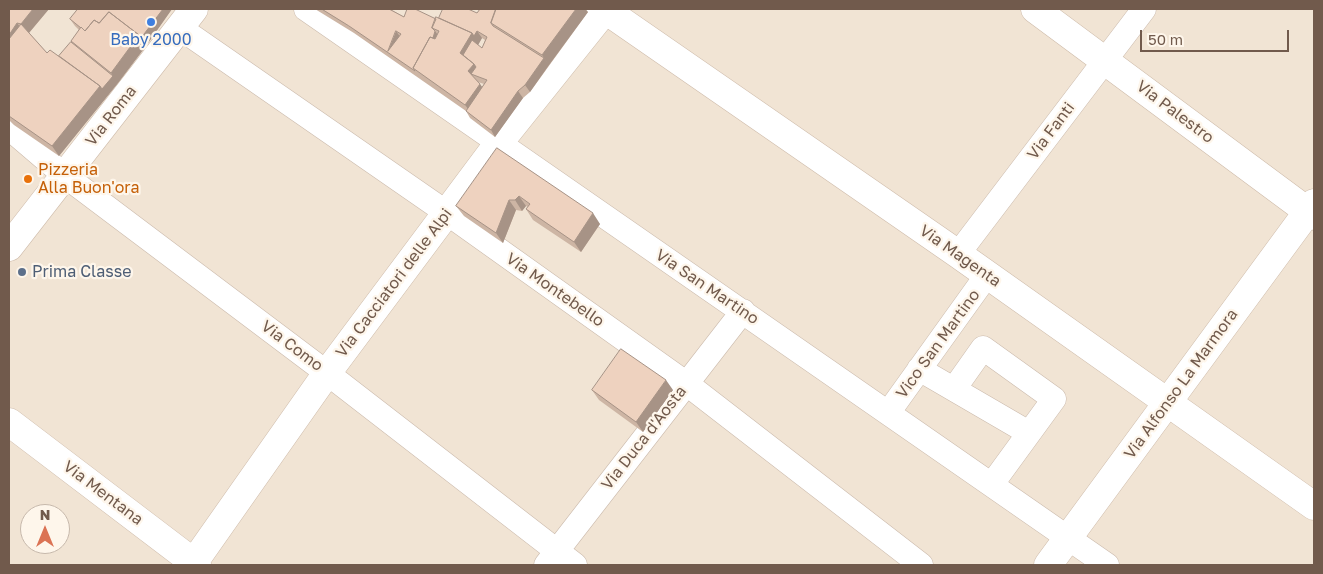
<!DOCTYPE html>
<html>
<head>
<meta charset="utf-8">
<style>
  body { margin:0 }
  #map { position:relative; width:1323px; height:574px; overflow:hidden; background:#faf2e5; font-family:"Golos Text",sans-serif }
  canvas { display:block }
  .frame { position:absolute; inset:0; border:10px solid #715a4c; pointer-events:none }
  .north { position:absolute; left:20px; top:504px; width:50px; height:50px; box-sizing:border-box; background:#fef6eb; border:1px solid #c6b8ab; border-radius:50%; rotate:0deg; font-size:14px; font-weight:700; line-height:20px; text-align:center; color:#715a4c }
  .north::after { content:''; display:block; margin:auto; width:18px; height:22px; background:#db7354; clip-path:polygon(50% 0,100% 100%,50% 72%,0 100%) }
  .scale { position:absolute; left:1140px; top:30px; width:149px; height:22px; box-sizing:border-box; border:2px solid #715a4c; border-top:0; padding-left:6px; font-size:15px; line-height:18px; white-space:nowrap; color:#715a4c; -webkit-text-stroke:4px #fef6eb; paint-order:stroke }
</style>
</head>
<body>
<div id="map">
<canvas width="1323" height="574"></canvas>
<div class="frame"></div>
<div class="north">N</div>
<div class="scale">50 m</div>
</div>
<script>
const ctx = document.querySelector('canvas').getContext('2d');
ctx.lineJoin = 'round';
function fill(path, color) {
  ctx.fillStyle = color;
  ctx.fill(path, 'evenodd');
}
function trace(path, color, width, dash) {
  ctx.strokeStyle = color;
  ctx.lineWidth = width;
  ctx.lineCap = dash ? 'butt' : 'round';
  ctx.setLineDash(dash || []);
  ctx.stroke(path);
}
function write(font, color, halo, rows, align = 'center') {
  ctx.font = font + ' "Golos Text",sans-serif';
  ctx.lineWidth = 4.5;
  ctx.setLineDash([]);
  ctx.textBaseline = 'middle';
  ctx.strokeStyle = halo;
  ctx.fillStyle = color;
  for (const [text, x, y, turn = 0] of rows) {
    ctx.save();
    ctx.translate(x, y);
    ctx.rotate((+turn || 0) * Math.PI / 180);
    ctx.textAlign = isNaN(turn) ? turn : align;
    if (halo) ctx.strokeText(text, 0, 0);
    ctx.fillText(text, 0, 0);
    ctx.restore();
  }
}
fill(new Path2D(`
  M9,9H1314V565H9ZM30,514H60V544H30Z`), '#f1e4d4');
const street = new Path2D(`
  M306,9L1107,565
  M180,28L447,213L687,384L921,565
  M9,128L64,175L327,373L575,565
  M958,254L1144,9
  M919,369L1029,433
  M954,389L983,348L1054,399L992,484
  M888,413L987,275
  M546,565L743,311`);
const secondary = new Path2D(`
  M604,9L958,254L1314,506
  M1035,9L1314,216
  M9,247L194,9
  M9,422L197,565
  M192,565L327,373L498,144L606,9
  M1048,565L1314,203`);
trace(street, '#cbbaac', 25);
trace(secondary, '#cebbaa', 29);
trace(street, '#fff', 24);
trace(secondary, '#fff', 28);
fill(new Path2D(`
  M9,9H49L29,33L47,53L59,56L71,42L79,30L75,26L70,19L77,10L75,9H172L146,46L118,83L59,156L14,125L9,120Z
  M315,9H392V10L404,17L436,19L477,13L480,9H585L588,12L530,92L523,98L495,137L470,118L466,111L354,33ZM482,38L485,40L482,48L478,45ZM478,82L484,84L482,87Z
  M497,148L600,224L581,252L533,220L526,209L528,207L526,206L522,211L516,210L503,243L464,216L456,206Z
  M592,390H673L643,432L599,400Z`), '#cdb5a4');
fill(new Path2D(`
  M33,9H49L28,34L21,24Z
  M163,9H172L146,46L118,83L59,156L52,146L100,86L113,76L111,73L139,35Z
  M576,9H585L588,12L549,65L542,55Z
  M17,23L25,33L9,55V35Z
  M396,31L401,38L388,51Z
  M435,31L440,38L416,70Z
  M477,31L482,38L469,61L460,53L472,33Z
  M544,58L549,65L530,92L525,85Z
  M474,64L481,74H470L468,71Z
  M480,84L487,94L473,115L465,105Z
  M518,91L523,98L495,137L491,130Z
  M519,196L526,206L522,211L515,200Z
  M509,200L516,210L503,243L496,233Z
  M593,213L600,224L581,252L574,242Z
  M666,380L673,390L643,432L636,422Z`), '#a79386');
const building = new Path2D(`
  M9,9H33L21,24L47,53L50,50L100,86L52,146L9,116V39L21,24L17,23L9,35Z
  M78,9H163L141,38L139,35L109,12L99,23L94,20L85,31L81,27V28L70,19Z
  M322,9H389L404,17L407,9H415L436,19L432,28L435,31L433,38L430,37L413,68L415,71L349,26ZM396,31L401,34L388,51Z
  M443,9H468L477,13L480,9H496L491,23L493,26L544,58L525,85L518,91L491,130L466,111L487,80L471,74L476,67L474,64L463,55L472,40L482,48L487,37L477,31L474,36L472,33L439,18Z
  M496,9H576L542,55L491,23Z
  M109,12L139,35L111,73L71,41L81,27L85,31L94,20L99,23Z
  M436,17L472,33L460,53L474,64L468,71L480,84L465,105L413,68L430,37L435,39L439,31L432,28Z
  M71,42L113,76L102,89L100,86L59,56Z
  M497,148L593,213L574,242L526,209L530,204L519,196L515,200H509L496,233L456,206Z
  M621,349L666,380L636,422L592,390Z`);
fill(building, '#eed2bf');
trace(building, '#a79386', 1);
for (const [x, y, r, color] of [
  [151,22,5,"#3f7fe0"],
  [28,179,5,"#e8710a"],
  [22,272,5,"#5c6f8a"]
]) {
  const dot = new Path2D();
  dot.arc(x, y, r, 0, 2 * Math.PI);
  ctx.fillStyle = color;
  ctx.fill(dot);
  trace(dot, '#fef6eb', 2);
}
write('16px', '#366cbe', '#fef6eb', [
  ["Baby 2000",151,40]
]);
write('16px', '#715a4c', '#fef6eb', [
  ["Via Palestro",1175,112,37],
  ["Via Roma",111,116,-52],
  ["Via Fanti",1051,131,-53],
  ["Via Magenta",960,256,35],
  ["Via Cacciatori delle Alpi",394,283,-53],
  ["Via San Martino",707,287,34],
  ["Via Montebello",555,290,35],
  ["Vico San Martino",938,344,-54],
  ["Via Como",292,346,37],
  ["Via Alfonso La Marmora",1181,384,-54],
  ["Via Duca d'Aosta",644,438,-52],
  ["Via Mentana",103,493,37]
]);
write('16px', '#c56008', '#fef6eb', [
  ["Pizzeria",38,170],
  ["Alla Buon'ora",38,188]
], 'left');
write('16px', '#4e5e75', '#fef6eb', [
  ["Prima Classe",32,272]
], 'left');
</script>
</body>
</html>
